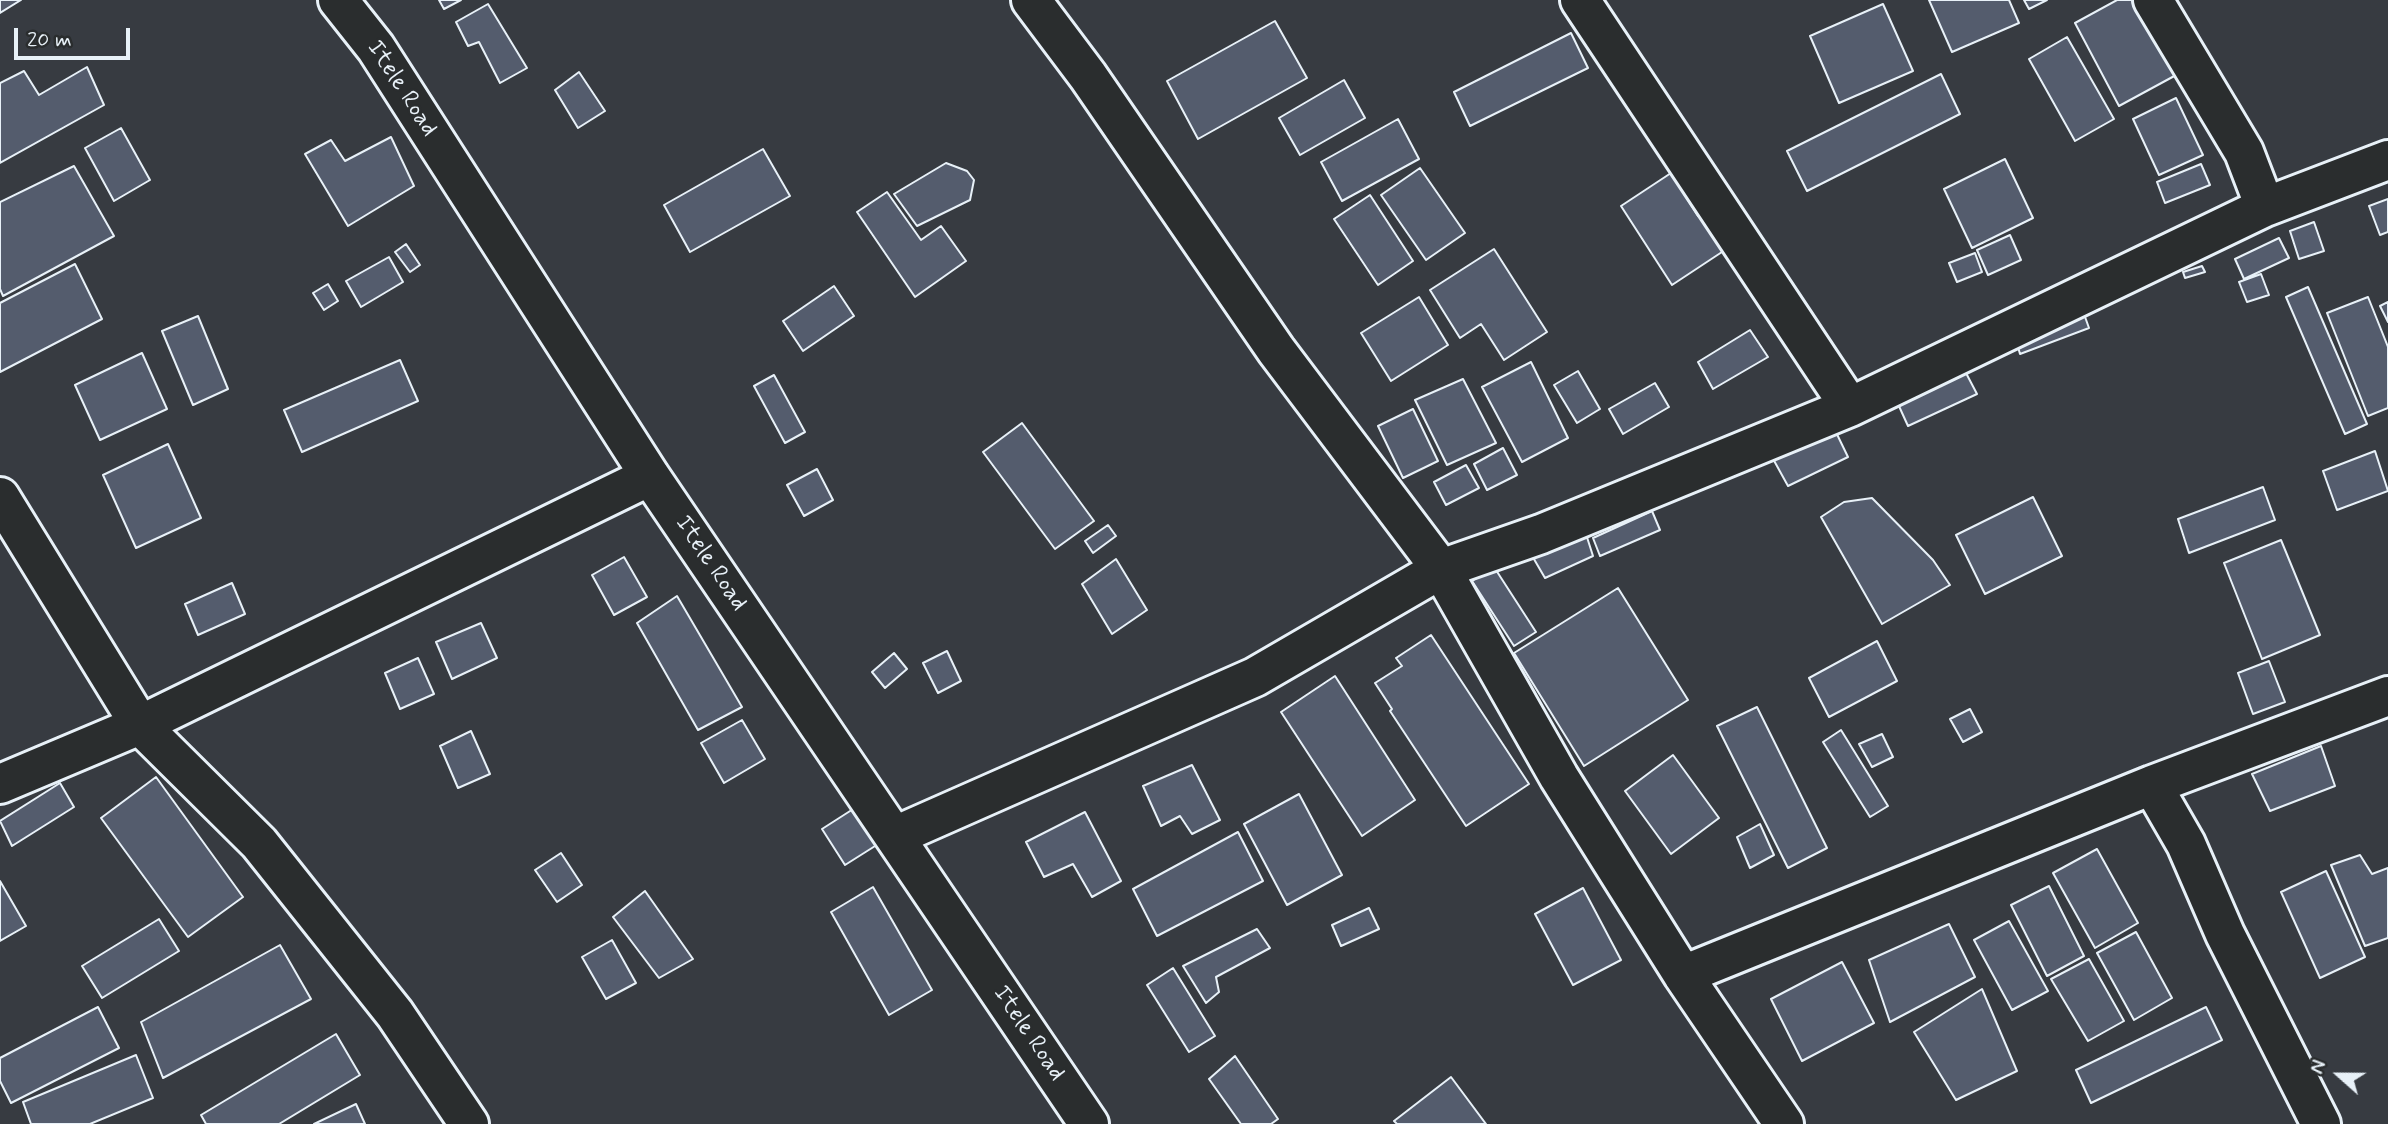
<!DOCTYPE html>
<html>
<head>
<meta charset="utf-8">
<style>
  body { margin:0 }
  #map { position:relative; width:2388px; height:1124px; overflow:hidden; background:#373b41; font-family:Mynerve,sans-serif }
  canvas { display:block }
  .north { position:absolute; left:2304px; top:1040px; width:70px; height:70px; -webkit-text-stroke:5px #2a2d2e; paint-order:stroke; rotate:291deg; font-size:19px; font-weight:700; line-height:28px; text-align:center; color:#e8f1f8 }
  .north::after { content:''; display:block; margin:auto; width:24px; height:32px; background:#e8f1f8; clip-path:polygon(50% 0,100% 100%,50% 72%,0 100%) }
  .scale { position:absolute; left:14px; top:28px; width:116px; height:32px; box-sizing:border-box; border:4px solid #e8f1f8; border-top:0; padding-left:9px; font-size:21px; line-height:24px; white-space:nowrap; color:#e8f1f8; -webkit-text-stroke:5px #2a2d2e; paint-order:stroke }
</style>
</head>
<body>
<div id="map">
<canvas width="2388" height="1124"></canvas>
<div class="north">N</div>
<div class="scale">20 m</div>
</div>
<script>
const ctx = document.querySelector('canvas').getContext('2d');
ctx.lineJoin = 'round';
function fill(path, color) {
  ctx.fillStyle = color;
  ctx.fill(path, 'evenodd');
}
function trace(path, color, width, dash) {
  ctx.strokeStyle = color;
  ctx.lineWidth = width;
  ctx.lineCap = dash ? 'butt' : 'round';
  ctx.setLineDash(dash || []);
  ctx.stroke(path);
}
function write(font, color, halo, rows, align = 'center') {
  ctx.font = font + ' Mynerve,sans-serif';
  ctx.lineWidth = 5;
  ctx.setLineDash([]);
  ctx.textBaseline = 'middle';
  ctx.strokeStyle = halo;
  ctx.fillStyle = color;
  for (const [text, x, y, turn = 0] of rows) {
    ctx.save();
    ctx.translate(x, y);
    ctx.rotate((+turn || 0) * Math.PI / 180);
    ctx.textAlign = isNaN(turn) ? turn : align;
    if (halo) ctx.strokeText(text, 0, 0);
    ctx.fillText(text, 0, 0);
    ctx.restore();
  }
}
const building = new Path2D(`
  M0,0H21L0,13Z
  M439,0H461L444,9Z
  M1929,0H2009L2019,23L1952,52Z
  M2024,0H2047L2029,9Z
  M2117,0H2138L2178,74L2119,106L2075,23Z
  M488,4L527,68L500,83L479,42L468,46L456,22Z
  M1883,4L1913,71L1839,103L1810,36Z
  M1275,21L1307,78L1198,139L1167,81Z
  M1571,33L1588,68L1470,126L1454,92Z
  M2067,37L2114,119L2075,141L2029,59Z
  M87,67L104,105L0,163V83L24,71L39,95Z
  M579,72L605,111L578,128L555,90Z
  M1941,74L1960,114L1807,191L1787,151Z
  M1344,80L1365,118L1300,155L1279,118Z
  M2176,98L2203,155L2159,175L2133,119Z
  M1398,119L1419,159L1342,201L1321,162Z
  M121,128L150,180L114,201L85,148Z
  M391,137L414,186L348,226L305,154L331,140L345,161Z
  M763,149L790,196L690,252L664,205Z
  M2005,159L2033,218L1972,248L1944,189Z
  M946,163L967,171L974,180L970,200L917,226L894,194Z
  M2201,164L2210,185L2165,203L2157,182Z
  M74,166L114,236L3,296L0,289V202Z
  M1420,168L1465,233L1426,260L1381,195Z
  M1671,173L1698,216L1711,207L1725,250L1672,285L1621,206Z
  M887,192L921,240L941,226L966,261L915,297L857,212Z
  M1370,195L1413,261L1378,285L1334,219Z
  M2388,199V232L2380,235L2369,206Z
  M2314,222L2324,251L2299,259L2290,231Z
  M2010,235L2021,260L1988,275L1977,250Z
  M2279,238L2289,258L2244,279L2235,259Z
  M406,244L420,265L410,272L395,252Z
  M1494,249L1547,332L1504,360L1481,324L1460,338L1430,290Z
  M1975,253L1982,272L1957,282L1949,263Z
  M389,257L403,282L361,307L346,281Z
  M75,264L102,319L0,372V303Z
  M2202,266L2205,272L2185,278L2183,272Z
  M2261,274L2269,295L2247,302L2239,282Z
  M328,284L338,301L324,310L313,293Z
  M834,286L854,316L803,351L783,321Z
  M2308,287L2367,424L2345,434L2286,297Z
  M1419,297L1448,345L1391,381L1361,333Z
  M2368,297L2388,347V408L2368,416L2327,313Z
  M2388,302V322L2380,306Z
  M2084,314L2089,328L2020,354L2016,340Z
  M198,316L228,389L193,405L162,331Z
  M1750,330L1768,357L1713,389L1698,362Z
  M142,353L167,409L100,440L75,385Z
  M400,360L418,401L302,452L284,410Z
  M1531,362L1568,438L1522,462L1482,387Z
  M1578,371L1600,409L1577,423L1554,385Z
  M1966,373L1977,394L1908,426L1898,404Z
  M774,375L805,432L785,443L754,386Z
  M1463,379L1496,443L1447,465L1415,400Z
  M1655,383L1669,407L1623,434L1609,409Z
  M1413,409L1438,461L1403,478L1378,426Z
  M1022,423L1094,521L1055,549L983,452Z
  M1832,424L1848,457L1788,486L1772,457Z
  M168,444L201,518L136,548L103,475Z
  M1503,448L1517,475L1487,490L1474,464Z
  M2375,451L2388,491L2337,510L2323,471Z
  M1466,465L1479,488L1446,505L1434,482Z
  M817,469L833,500L804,516L787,485Z
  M2263,487L2275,520L2189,553L2178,519Z
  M2033,497L2062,556L1985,594L1956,535Z
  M1872,498L1933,560L1950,585L1882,624L1821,517L1844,502Z
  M1652,511L1660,530L1600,556L1593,538Z
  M1108,525L1116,536L1093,553L1085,541Z
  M1585,531L1593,556L1545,578L1531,554Z
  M2281,540L2320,635L2262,659L2224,563Z
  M624,557L647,597L614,615L592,575Z
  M1116,559L1147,610L1112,634L1082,584Z
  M1494,567L1536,632L1514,646L1472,581Z
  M232,583L245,614L198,635L185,604Z
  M1618,588L1688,700L1584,766L1514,653Z
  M677,596L742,707L698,730L637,623Z
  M481,623L497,658L452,679L436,642Z
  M1431,635L1529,784L1466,826L1390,711L1392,709L1375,683L1402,666L1396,658Z
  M1877,641L1897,681L1829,717L1809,678Z
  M947,651L961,681L938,693L923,663Z
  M894,653L907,669L885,688L872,672Z
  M418,658L434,694L400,709L385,673Z
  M2269,661L2285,702L2253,714L2238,673Z
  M1335,676L1415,800L1362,836L1281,712Z
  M1757,707L1827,848L1788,868L1717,726Z
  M1970,709L1982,732L1963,742L1950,719Z
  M742,720L765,759L724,783L701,743Z
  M1841,730L1888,806L1870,817L1823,742Z
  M471,731L490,774L458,788L440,746Z
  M1882,734L1893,757L1872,767L1859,744Z
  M2321,746L2335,786L2270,811L2252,774Z
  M1673,755L1719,818L1671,854L1625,791Z
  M1192,765L1220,820L1192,834L1180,816L1161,826L1143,786Z
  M156,777L243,897L188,937L101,818Z
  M60,783L74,807L12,846L0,821Z
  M1299,794L1342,875L1287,905L1244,824Z
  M861,804L883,841L845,865L822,829Z
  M1085,812L1121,881L1092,897L1073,864L1044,877L1026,842Z
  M1760,824L1774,855L1750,868L1737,837Z
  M1238,832L1263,881L1157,936L1133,889Z
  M2097,849L2138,923L2095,948L2053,873Z
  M561,853L582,885L557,902L535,870Z
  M2360,855L2372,874L2388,868V938L2365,946L2331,865Z
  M2326,871L2365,957L2320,978L2281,892Z
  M0,881L26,926L0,941Z
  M2049,886L2084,956L2047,976L2011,905Z
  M873,887L932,990L889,1015L831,912Z
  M1583,888L1621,960L1573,985L1535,914Z
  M645,891L693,959L659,978L613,917Z
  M1369,908L1379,929L1341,946L1332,925Z
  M159,919L179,951L102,998L82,966Z
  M2009,921L2048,991L2012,1010L1974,940Z
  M1949,924L1975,977L1890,1022L1869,960Z
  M1257,929L1270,948L1216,977L1219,992L1206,1003L1183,966Z
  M2136,932L2172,998L2134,1020L2097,953Z
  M612,940L636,983L606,999L582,957Z
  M280,945L311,999L163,1078L141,1022Z
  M2089,959L2124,1021L2088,1041L2051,979Z
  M1842,962L1874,1023L1802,1061L1771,999Z
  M1173,968L1215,1036L1189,1052L1147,985Z
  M1982,989L2017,1071L1956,1100L1914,1032Z
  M98,1007L119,1048L11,1103L0,1081V1058Z
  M2206,1007L2222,1040L2091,1103L2076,1070Z
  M336,1034L360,1075L279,1124H206L201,1115Z
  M136,1055L153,1098L90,1124H31L23,1102Z
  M1235,1056L1278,1119L1271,1124H1241L1209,1079Z
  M1451,1077L1486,1124H1397L1394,1121Z
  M356,1104L365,1124H314Z`);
fill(building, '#545c6d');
trace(building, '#e8f1f8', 2);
const minor = new Path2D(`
  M338,0L376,48L650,476L1089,1124
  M1031,0L1088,76L1276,350L1441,569L1559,777L1683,975L1784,1124
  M1580,0L1850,407
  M2153,0L2244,152L2265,207
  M0,497L140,725L259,843L395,1014L469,1124
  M0,784L140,725L650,476
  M2152,785L2186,844L2225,934L2321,1124
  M895,836L1255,677L1441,569L1541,534L1850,407L2265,207L2388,160
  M1683,975L2152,785L2388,696`);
trace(minor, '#e8f1f8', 44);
trace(minor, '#2a2d2e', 38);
write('24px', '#e8f1f8', '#2a2d2e', [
  ["Itele Road",401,89,57],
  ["Itele Road",710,564,56],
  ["Itele Road",1028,1034,56]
]);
</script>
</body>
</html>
